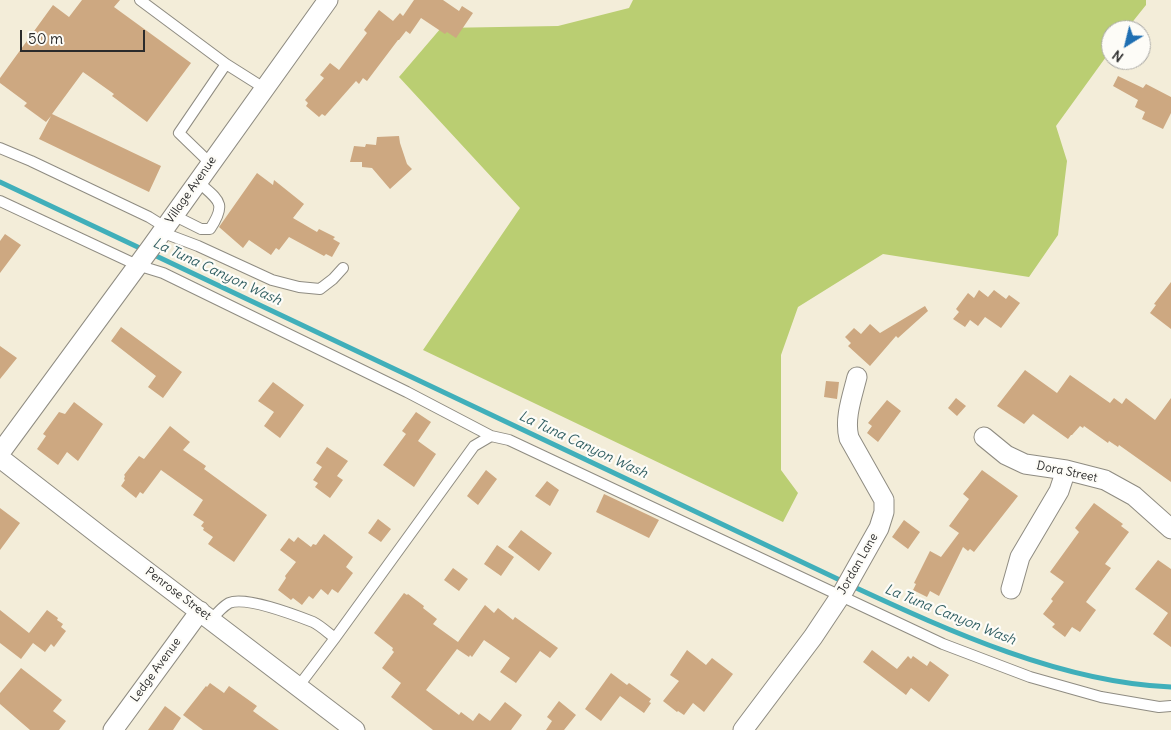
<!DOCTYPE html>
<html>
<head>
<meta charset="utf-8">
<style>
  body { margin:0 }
  #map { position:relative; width:1171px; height:730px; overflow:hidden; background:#f3edd9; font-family:Delius,sans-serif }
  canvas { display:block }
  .north { position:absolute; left:1101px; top:20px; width:50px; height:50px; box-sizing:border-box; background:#fdfcf7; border:1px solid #a9a8a5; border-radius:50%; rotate:216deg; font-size:14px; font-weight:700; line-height:20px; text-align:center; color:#2b2b2b }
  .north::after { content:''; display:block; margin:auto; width:18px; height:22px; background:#1f6fb2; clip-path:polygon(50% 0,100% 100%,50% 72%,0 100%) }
  .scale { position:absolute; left:20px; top:30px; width:125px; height:22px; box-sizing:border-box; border:2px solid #2b2b2b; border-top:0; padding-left:6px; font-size:15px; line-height:18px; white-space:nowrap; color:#2b2b2b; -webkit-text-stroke:4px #fdfcf7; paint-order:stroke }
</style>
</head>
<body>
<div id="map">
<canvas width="1171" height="730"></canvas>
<div class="north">N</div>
<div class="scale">50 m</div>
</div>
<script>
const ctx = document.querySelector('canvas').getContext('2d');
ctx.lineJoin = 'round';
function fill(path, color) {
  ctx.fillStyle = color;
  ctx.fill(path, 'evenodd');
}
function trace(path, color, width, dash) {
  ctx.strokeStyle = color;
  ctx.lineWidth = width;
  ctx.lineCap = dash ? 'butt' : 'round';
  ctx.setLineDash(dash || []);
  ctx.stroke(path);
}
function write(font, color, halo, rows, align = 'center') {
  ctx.font = font + ' Delius,sans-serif';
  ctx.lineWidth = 4.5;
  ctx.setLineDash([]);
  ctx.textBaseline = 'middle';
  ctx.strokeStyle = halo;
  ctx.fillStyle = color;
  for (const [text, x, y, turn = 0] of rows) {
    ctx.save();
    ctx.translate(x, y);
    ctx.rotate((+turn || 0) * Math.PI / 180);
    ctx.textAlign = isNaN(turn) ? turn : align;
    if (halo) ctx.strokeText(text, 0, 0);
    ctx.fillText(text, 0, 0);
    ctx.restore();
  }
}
fill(new Path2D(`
  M633,0H1146V5L1126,30H1111V50L1056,126L1067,161L1058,235L1029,277L883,254L798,307L781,355V470L798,493L783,522L423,350L520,208L399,77L441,28L558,26L629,8Z`), '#bace72');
trace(new Path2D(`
  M0,182L144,250
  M152,254L844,582
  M852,586C949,631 1063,683 1171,687`), '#40afba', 5);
fill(new Path2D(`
  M82,0H120L114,7L191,63L147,122L112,96L114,94L83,72L52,114L161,166L149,192L39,139L51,116L46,122L24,106L27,103L0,83V78L53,5L69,17Z
  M414,0H443L459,11L462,6L473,13L456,38L447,32L445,34L421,18L410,34L406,31L399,40H398L367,81L363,78L359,84L356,81L325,116L322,114L319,117L306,106L308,103L305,100L324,78L320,75L330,63L339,70L367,33L364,30L379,10L393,21L400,13L403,16Z
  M1118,76L1143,88L1146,84L1171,97V113L1163,129L1142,119L1145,112L1135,107L1138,100L1113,86Z
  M399,136L400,143L407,164L412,169L390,189L372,168L362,167V162H350L354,146L365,147L366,144L376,145L377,137Z
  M257,173L273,185L274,180L304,204L293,218L317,232L319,229L335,237L333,239L340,243L332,257L326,254L324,256L289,237L279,250L276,248L271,255L249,240L243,248L219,227Z
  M5,234L21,245L0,273V241Z
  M1171,282V329L1150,313L1156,305L1154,304Z
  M979,290L988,297L994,290L1006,299L1009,295L1020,303L1001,328L985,317L978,326L970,320L965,327L953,319L959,312L956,309L968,293L974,298Z
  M925,306L928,311L898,338L896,336L870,366L848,346L851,343L845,337L854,328L861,334L870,324L880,333Z
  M121,327L182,372L163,398L148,387L156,376L111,341Z
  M0,346L17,358L0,379Z
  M1025,370L1057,393L1070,375L1110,403L1114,398L1122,404L1126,398L1155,420L1171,398V482L1119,445L1118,447L1109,441L1108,443L1084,426L1083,428L1080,426L1072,435H1071L1068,439L1033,414L1024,424L997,406Z
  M826,381L839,382L837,399L824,397Z
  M273,382L304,405L280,438L264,426L274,412L258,401Z
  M956,398L966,406L957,416L948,408Z
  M887,400L901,411L878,442L867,433L872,426L868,423Z
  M74,402L103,424L78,461L67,452L58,465L37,449L46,436L43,434L59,412L65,414Z
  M416,412L431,422L418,441L436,454L414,487L383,465L406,434L402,431Z
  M170,426L190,442L183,450L206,466L204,469L267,515L234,562L208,544L213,537L203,530L204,528L201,526L204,522L193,515L203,500L161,470L143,494L140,492L136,498L121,486L125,480L124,479L125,476L124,475L139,456L144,459Z
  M327,447L348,461L337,476L343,480L330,498L315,487L318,483L313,480L322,467L316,463Z
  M486,470L497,479L478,505L467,496Z
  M982,470L1018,496L974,552L970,549L968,551L963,547L939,596L930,591L927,597L913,590L916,584L914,583L930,551L941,557L959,533L949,526L969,499L963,494Z
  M547,481L559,490L550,506L535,496Z
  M604,494L659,520L649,538L596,512Z
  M1094,503L1123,524L1121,526L1129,532L1105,564L1111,568L1086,602L1096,610L1080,632L1072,627L1065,637L1052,627L1055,624L1043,614L1053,601L1051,599L1064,582L1050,572L1079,532L1075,528Z
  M0,508L20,523L0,550Z
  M378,519L391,529L381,542L368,533Z
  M904,520L920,532L908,549L892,537Z
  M521,530L552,553L539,571L508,547Z
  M324,534L353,557L346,567L353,573L338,593L332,589L328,595L321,589L313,599L309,596L302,605L293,598L291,600L278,590L286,578L285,576L296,562L280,550L289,538L294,542L298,537L311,547L313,544L316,545Z
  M497,545L514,557L501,576L484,564Z
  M1158,560L1171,569V647L1153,634L1168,613L1135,589Z
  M453,568L468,579L459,591L444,580Z
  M404,593L407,595L408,594L424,606L423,608L437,619L433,624L458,642L485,605L494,613L498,608L513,620L515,617L558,648L550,658L540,651L516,683L500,672L510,658L484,640L472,657L470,655L469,657L457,649L426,690L459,715L461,712L473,721L479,713L490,721L505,702L522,715L511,730H433L391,697L401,683L382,668L394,652L392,650L393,648L374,633Z
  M0,610L29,633L47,610L58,618L57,620L63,624L61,627L66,631L54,647L51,644L45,652L33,643L21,659L0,643Z
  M687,650L706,665L712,658L733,674L704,712L693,703L684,715L678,711L677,712L663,701L679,681L670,675Z
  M872,650L897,669L908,656L911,659L913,656L927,666L930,661L949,675L929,702L911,688L906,695L863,662Z
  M21,668L62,700L53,711L66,721L59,730H30L0,704V693Z
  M611,673L627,685L629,683L651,699L649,702L651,703L644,713L620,696L601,721L585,709Z
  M210,683L224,693L229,686L257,706L253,711L279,730H203L183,715L206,686L207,687Z
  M559,701L576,715L564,730H546L552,721L547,717Z
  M165,706L181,718L173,730H148Z`), '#cda881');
const service = new Path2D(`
  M140,0L226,64
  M0,148L31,161L149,217L165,227
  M210,163L179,133L226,64L264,88
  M0,201L137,265L163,273L407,392L491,436
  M173,215L201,229H210C228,202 218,200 197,181
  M161,232L198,246L272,280L299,287L320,289L333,279L343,268
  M212,619C217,613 222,607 229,603C246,596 295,615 313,622C321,626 328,633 335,638
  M298,687L335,638L474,446L491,436L509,440L943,644L1030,677L1101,697L1159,707L1171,706`);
const minor = new Path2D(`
  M984,437L1006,455L1025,464L1066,470L1105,480L1134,496L1171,529
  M0,453L152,246L328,0
  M0,458L103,538L355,730
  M1011,589L1020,557L1059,491L1066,470
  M113,730L200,611
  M743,730L813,637L843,592L879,528L884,512V500L849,438C844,419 852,397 857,377`);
trace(service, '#8f8c82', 12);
trace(minor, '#8f8c82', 21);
trace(service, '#fff', 10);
trace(minor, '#fff', 19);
write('12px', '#2b2b2b', '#fdfcf7', [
  ["Village Avenue",191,190,-55],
  ["Dora Street",1067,472,12],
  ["Jordan Lane",858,564,-60],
  ["Penrose Street",178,594,37],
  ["Ledge Avenue",156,670,-54]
]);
write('italic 14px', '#336064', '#fdfcf7', [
  ["La Tuna Canyon Wash",217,272,25],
  ["La Tuna Canyon Wash",583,445,25],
  ["La Tuna Canyon Wash",950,615,22]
]);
</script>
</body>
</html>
